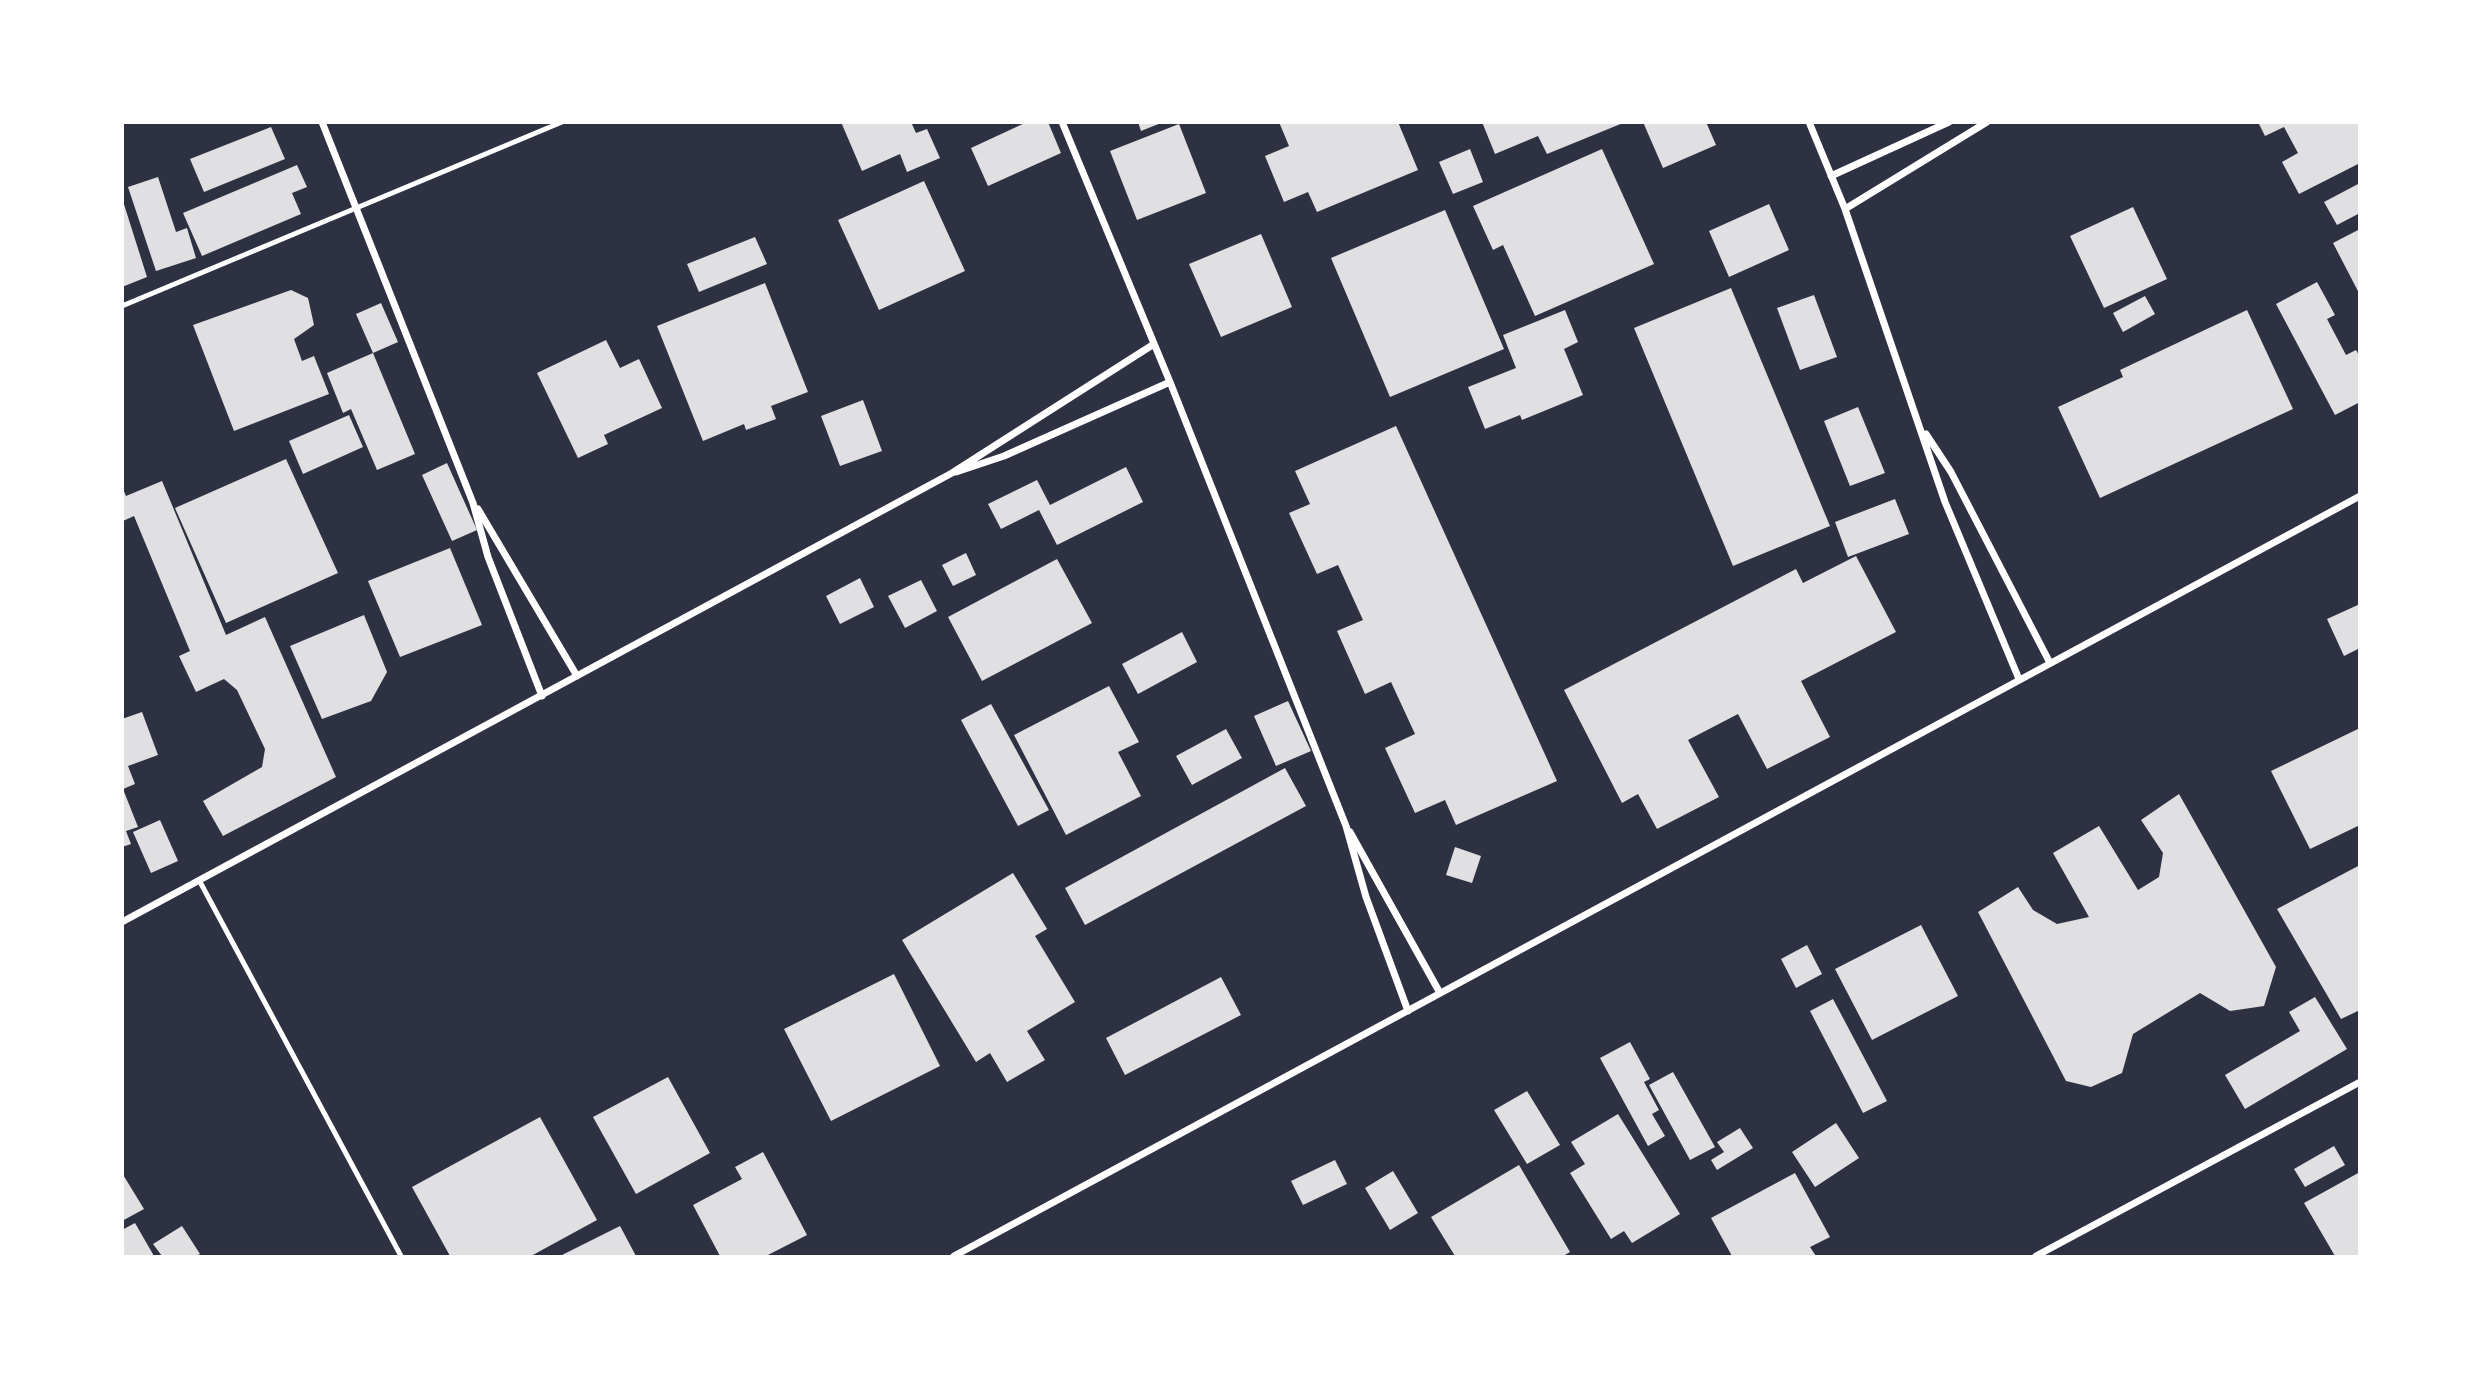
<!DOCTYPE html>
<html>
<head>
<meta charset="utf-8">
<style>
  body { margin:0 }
  #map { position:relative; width:2482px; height:1379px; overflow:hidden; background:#2d3142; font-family:"Work Sans",sans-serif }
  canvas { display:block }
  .frame { position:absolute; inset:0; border:124px solid #fff; pointer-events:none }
</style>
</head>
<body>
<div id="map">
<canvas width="2482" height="1379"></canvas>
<div class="frame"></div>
</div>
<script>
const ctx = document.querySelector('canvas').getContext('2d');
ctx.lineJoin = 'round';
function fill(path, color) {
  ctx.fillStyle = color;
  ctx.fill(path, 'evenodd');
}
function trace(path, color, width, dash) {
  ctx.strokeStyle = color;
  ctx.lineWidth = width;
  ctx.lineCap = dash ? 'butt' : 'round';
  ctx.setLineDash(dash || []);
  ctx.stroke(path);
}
fill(new Path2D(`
  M841,122H911L916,133L927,129L940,158L907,172L900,154L862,171Z
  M1027,122H1048L1061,153L988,186L971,148Z
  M1138,122H1161V123L1141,131Z
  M1279,122H1398L1418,170L1317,212L1308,192L1284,202L1265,156L1289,146Z
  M1482,122H1623V123L1547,154L1538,136L1495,154Z
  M1643,122H1706L1716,145L1663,168Z
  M2258,122H2360V163L2299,194L2282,162L2298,153L2284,127L2265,136Z
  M1179,124L1206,193L1137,220L1110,151Z
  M271,127L285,159L204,192L190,159Z
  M1470,149L1483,182L1453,194L1439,162Z
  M1602,149L1654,264L1535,316L1503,245L1493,250L1473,206Z
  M297,165L307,187L292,193L301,214L202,256L183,213Z
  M158,177L176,232L187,228L196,258L156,271L128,187Z
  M924,181L965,271L879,310L838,220Z
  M2360,183V213L2337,225L2324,202Z
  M122,198L147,277L122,287Z
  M1769,204L1789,250L1729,277L1709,231Z
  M2133,207L2167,279L2104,308L2070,236Z
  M1445,210L1504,349L1390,397L1331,258Z
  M2360,229V295L2333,243Z
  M1261,234L1292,307L1221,337L1189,264Z
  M755,237L767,264L699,292L687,264Z
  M2317,282L2335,315L2327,319L2346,355L2356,350L2360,357V402L2335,415L2276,304Z
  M765,283L808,392L771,406L776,419L746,430L744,424L703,441L657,326Z
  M1731,288L1830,526L1733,566L1634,328Z
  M291,290L308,298L314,325L294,339L302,361L314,356L329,394L234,431L193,325Z
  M1814,295L1837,357L1800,370L1777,308Z
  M2145,296L2155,314L2123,332L2113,313Z
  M381,303L398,342L373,353L415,454L377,470L351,409L343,413L327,373L373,353L356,314Z
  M1565,310L1578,342L1564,349L1583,395L1522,420L1520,415L1485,429L1468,387L1516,368L1503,335Z
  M2247,310L2293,409L2100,498L2058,407L2123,377L2120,370Z
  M606,340L620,368L639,359L662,408L604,435L608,444L578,458L537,373Z
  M863,400L882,451L840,466L821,416Z
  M1858,407L1885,473L1850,486L1824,421Z
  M349,415L363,447L303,474L289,441Z
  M1396,426L1557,781L1456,825L1445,800L1415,813L1385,748L1415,734L1391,682L1365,694L1337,631L1363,620L1338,565L1317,574L1289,513L1310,504L1295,471Z
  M286,459L338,573L226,623L175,508Z
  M447,463L477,530L452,541L422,475Z
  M1126,467L1143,502L1057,545L1039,510L1001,529L988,504L1037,480L1050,505Z
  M162,481L226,635L265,617L336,777L223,836L203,801L262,767L265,749L237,690L224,679L196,692L179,656L190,651L134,516L123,521V489L126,496Z
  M1895,499L1909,534L1848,557L1835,522Z
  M450,548L482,625L400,657L368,581Z
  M966,553L976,575L953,586L942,565Z
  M1856,556L1896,632L1801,681L1830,737L1767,769L1738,714L1688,740L1719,797L1657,829L1638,794L1622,803L1564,690L1796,569L1803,583Z
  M1057,559L1092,623L982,681L948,617Z
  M860,578L874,607L840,624L826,596Z
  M921,580L937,611L905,628L888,596Z
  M2360,604V648L2344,656L2327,619Z
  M364,615L387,672L371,701L322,719L290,646Z
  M1182,632L1197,662L1138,694L1122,664Z
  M1109,686L1139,742L1118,752L1141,796L1066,835L1014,735Z
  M1288,701L1311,751L1276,766L1254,716Z
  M991,704L1049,810L1018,826L961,720Z
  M142,712L158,755L128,766L135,784L123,789L138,827L126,831L131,844L122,847V719Z
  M2360,728V825L2310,849L2271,771Z
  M1226,729L1242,758L1192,785L1176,756Z
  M1285,768L1306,806L1085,925L1065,888Z
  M2179,794L2276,967L2264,1006L2230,1011L2200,993L2133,1034L2122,1073L2091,1087L2066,1081L1978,912L2018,887L2033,910L2057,924L2089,917L2053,853L2099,826L2138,890L2159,877L2163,853L2141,820Z
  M160,820L178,861L151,873L133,832Z
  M1455,847L1481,856L1472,883L1446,875Z
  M2360,865V1010L2341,1019L2277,909Z
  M1013,873L1047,929L1035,936L1075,1002L1027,1031L1045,1060L1007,1082L990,1053L976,1062L902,940Z
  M1921,925L1958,996L1872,1040L1835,969Z
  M1807,945L1822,974L1796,988L1781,959Z
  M894,974L940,1066L831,1121L784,1029Z
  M1221,977L1241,1015L1125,1075L1106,1038Z
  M2315,997L2347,1049L2245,1109L2225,1075L2300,1031L2289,1012Z
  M1833,999L1887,1101L1863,1113L1810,1011Z
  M1630,1042L1650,1079L1644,1082L1659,1110L1652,1114L1665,1136L1648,1146L1600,1058Z
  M1673,1072L1715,1147L1690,1160L1649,1085Z
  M668,1077L710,1153L636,1194L593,1117Z
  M1527,1091L1560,1145L1527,1164L1494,1110Z
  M1618,1114L1680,1214L1632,1243L1624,1231L1611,1239L1570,1173L1585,1164L1571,1142Z
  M540,1117L597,1220L531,1256H450L412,1187Z
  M1836,1123L1859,1158L1815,1187L1792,1152Z
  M1740,1128L1753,1148L1717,1170L1711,1160L1724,1152L1717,1142Z
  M2334,1146L2345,1165L2305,1187L2294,1169Z
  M763,1152L807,1235L766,1256H720L693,1205L742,1179L735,1167Z
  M1335,1160L1347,1184L1303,1205L1291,1181Z
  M1519,1165L1570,1252L1563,1256H1455L1431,1217Z
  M1393,1171L1418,1213L1390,1230L1365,1188Z
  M2360,1172V1256H2335L2304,1203Z
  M122,1173L144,1209L122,1221Z
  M1795,1173L1830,1237L1810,1247L1816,1256H1732L1711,1218Z
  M135,1223L154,1256H122V1230Z
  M182,1226L200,1254L196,1256H162L153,1244Z
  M620,1226L636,1256H560Z`), '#e0e0e3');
trace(new Path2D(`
  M122,306L562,122
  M199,880L401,1256`), '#fff', 5);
trace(new Path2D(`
  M322,122L473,503L488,557L542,696
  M1062,122L1170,382L1346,826L1366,897L1408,1011
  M1809,122L1845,209L1945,502L2019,679
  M1831,176L1949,122
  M1845,209L1987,122
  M1926,434L1951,472L2050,663
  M956,472L1004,456L1170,382
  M478,509L577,676
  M1350,832L1440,993
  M122,922L952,473L1154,344
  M954,1256L2360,496
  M2036,1256L2360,1082`), '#fff', 7);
</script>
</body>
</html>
